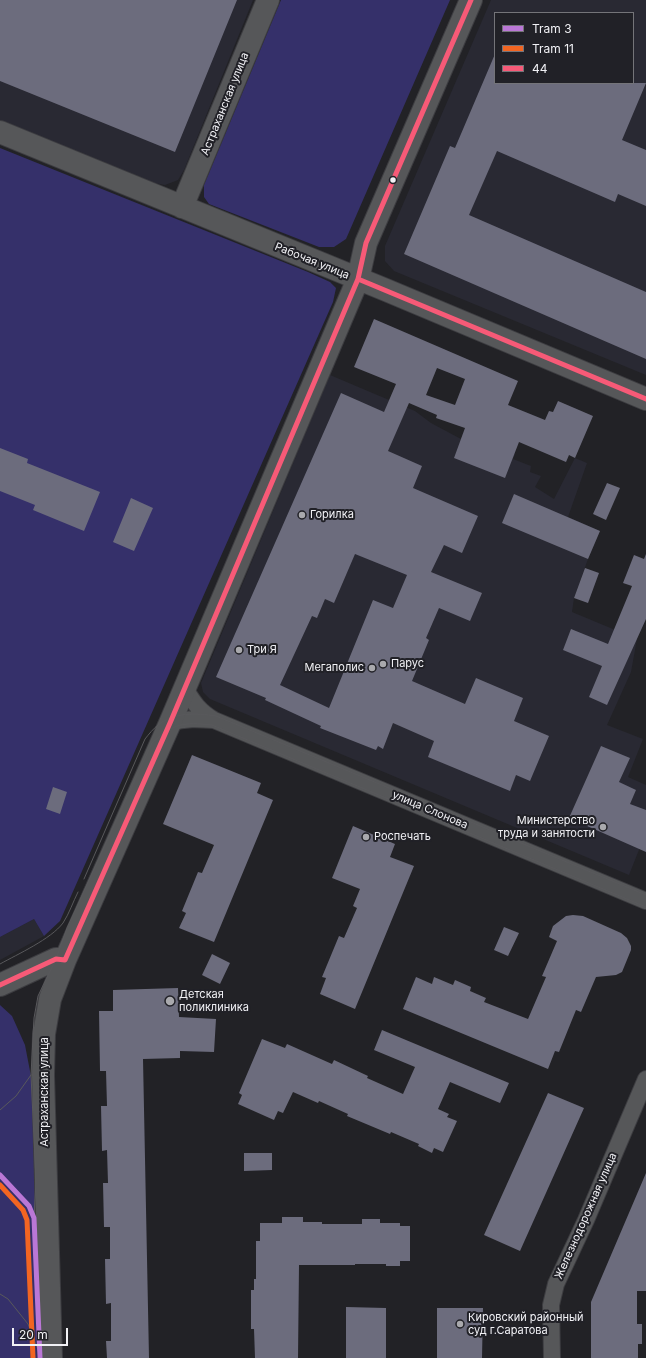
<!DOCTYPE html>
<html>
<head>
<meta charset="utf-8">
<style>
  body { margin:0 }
  #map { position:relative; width:646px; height:1358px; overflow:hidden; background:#222226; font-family:Inter,sans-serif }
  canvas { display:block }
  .legend { position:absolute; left:494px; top:12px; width:140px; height:72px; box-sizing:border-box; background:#212127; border:1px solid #747479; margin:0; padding:5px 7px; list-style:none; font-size:12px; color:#f1f1f5 }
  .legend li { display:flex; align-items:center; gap:8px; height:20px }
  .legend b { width:20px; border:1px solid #747479 }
  .scale { position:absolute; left:12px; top:1328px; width:56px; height:18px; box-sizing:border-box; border:2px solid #f1f1f5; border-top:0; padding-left:5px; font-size:12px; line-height:14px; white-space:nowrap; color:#f1f1f5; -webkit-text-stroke:3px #212127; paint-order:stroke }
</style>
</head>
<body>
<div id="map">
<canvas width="646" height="1358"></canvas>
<ul class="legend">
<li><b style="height:5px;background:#ba77d6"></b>Tram 3</li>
<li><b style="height:5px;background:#f26522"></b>Tram 11</li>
<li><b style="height:5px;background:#f75a77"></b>44</li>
</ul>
<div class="scale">20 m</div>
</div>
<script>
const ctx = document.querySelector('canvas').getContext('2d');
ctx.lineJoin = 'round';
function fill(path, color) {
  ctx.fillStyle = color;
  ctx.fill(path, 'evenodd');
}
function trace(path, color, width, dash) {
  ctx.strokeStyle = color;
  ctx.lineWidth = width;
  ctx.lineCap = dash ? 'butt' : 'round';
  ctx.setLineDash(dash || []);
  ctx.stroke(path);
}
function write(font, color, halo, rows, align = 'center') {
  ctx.font = font + ' Inter,sans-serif';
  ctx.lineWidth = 4;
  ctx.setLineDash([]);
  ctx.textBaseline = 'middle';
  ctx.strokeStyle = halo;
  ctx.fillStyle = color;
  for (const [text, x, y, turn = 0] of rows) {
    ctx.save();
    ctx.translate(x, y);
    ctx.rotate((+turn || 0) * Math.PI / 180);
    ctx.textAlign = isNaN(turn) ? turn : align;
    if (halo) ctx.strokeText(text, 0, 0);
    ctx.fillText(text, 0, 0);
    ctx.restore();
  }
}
fill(new Path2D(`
  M0,0H253L184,170L178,180L165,185L148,182L0,121Z
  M491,0H646V375L394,271L385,261V246ZM495,13H633V83H495Z
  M330,375L415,411L431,423L461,439L463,433L515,454L513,459L531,466L530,472L541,476L535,487L554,499L575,458L587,463L568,517L600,531L588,559L574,598L572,612L637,639L631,672L607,725L643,739L628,777L646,785V832L629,875L210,699L203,692L201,683Z
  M34,919L44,936L0,960V937Z`), '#292933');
fill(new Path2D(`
  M281,0H450L346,239L334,247H319L209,204L204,197V185Z
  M0,148L308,272L330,282L336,288L333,302L60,921L44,936L34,919L0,937Z
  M0,1005L12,1016L25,1045L34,1092L37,1358H0Z`), '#35306a');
fill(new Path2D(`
  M0,0H237L175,152L0,81Z
  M495,54V83H646L622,140L646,150V206L618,194L615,202L497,151L469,215L646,292V359L404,254L450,146L455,148Z
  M374,319L518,381L508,405L545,420L549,411L553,412L558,401L593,416L575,458L569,455L566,462L519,442L505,478L454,458L465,428L436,418L437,415L409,403L388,451L422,466L413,488L478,516L462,553L444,545L431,572L482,593L470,621L439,608L426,638L429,640L412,681L465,704L476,678L523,698L514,721L549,736L530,781L516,775L510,791L428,757L434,741L393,723L383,749L378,746L376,750L320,728L321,726L265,700L266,698L216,677L341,393L384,412L396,384L354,367ZM437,368L465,379L455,405L426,395ZM355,554L407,575L393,608L373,600L329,708L280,685L312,616L317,618L325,599L334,603Z
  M0,448L28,459L27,463L100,492L84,531L33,510L35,505L0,491Z
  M607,483L620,488L606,520L593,514Z
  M514,494L600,531L588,559L502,523Z
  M131,498L153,508L134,551L113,542Z
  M646,554V619L607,705L589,697L602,666L563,650L571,629L608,644L632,586L623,583L634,555L644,559Z
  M585,568L599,573L588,603L574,598Z
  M601,746L630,758L619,782L636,790L630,804L646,810V852L569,818Z
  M192,755L261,783L257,793L273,800L214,942L179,928L186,913L182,911L198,872L202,873L214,845L163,824Z
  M53,787L67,792L60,814L46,809Z
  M353,826L395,844L390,857L414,866L355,1009L320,994L326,978L322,977L339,936L344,938L357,908L353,906L360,889L332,878Z
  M573,915L583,916L621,933L627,938L631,946V950L622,972L616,975L596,977L581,1012L576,1010L559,1052L555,1051L548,1069L403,1009L416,977L432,984L434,977L453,985L455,980L471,987L470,991L486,998L484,1002L528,1019L546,977L542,976L557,941L549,937L553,926L566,916Z
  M504,927L519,933L508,956L494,950Z
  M212,954L230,963L220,984L202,975Z
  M178,988L179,1017L216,1019L214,1052L180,1051V1058L143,1059L149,1358H107L106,1341H111V1303L106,1304L105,1259H110V1227H104L103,1183H108L107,1150L102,1151L101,1106H107L106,1071H100L99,1011H113V990Z
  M382,1030L509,1083L500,1103L450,1082L438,1109L449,1114L447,1117L457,1121L443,1152L434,1148L432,1153L418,1146L419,1144L391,1132L390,1134L347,1116L348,1114L319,1101L318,1103L293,1092L283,1113L278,1111L274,1120L238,1104L242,1095L239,1093L262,1039L285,1048L287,1044L332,1064L334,1060L368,1076L367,1078L403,1094L415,1067L374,1050Z
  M548,1093L584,1108L520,1251L484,1235Z
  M244,1153H272V1170L244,1171Z
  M646,1173V1291H637V1324H642V1344H638V1358H591V1302Z
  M282,1217H303V1222H322V1224H362V1219H380V1223H400V1226H410V1261H400V1266H386V1264H355V1265H299L298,1358H255L254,1329H251V1290H254V1279H256V1241H260V1223H282Z
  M346,1307L386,1308V1358H346Z
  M437,1308H483L482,1358H437Z`), '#6c6c7d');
const minor = new Path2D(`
  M184,687C194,703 198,710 214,720L646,901
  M170,723C185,718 199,719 214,720
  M552,1358L551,1305L556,1284L586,1220L646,1079`);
const secondary = new Path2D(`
  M0,132L386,290L646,399
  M182,207L268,0
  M0,985L56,959L65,960
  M51,1358L43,1075L44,1034L50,999L65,960L170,723L358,279L366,243L471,0`);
trace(minor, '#3d3d41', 18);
trace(secondary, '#3d3d41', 24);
trace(minor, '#565759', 16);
trace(secondary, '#565759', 22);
trace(new Path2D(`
  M84,879L145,739C149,734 153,729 158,725C174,712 196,713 216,716L646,895
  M0,964C18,954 51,939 63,923C69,914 73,902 78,892
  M0,1110L16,1096L31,1075
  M34,1218L36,1181L31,1075L34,1018L38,996L56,959L67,928L152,743C174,723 183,722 212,725L646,907
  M0,1294L8,1299L28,1324L40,1355`), '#59595c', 1);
trace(new Path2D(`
  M358,279L646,399
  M0,985L56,959L65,960L170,723L358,279L366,243L471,0`), '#f75a77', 5);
trace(new Path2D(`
  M0,1175L29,1206L34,1218L40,1358`), '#ba77d6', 5);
trace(new Path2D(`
  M0,1185L23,1210L27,1220L33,1358`), '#f26522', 5);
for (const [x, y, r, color] of [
  [393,180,3.5,"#f1f1f5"],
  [302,515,4,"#a9a9ad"],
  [239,650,4,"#a9a9ad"],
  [383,664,4,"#a9a9ad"],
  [372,668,4,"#a9a9ad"],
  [603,827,4,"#a9a9ad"],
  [366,837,4,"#a9a9ad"],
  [170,1001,5,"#a9a9ad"],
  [460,1324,4,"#a9a9ad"]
]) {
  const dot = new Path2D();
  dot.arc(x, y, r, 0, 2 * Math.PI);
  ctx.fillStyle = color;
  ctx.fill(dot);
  trace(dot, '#212127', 1.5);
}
write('11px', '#f1f1f5', '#212127', [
  ["Астраханская улица",225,104,-68],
  ["Рабочая улица",312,261,22],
  ["улица Слонова",430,810,23],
  ["Астраханская улица",45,1092,-90],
  ["Железнодорожная улица",586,1216,-66]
]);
write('11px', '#f1f1f5', '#212127', [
  ["Горилка",310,515],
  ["Три Я",247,650],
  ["Парус",391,664],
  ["Мегаполис",364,668,"right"],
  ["Министерство",595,821,"right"],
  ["труда и занятости",595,834,"right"],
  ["Роспечать",374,837],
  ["Детская",179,995],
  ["поликлиника",179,1008],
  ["Кировский районный",468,1318],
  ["суд г.Саратова",468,1331]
], 'left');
</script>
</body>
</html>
